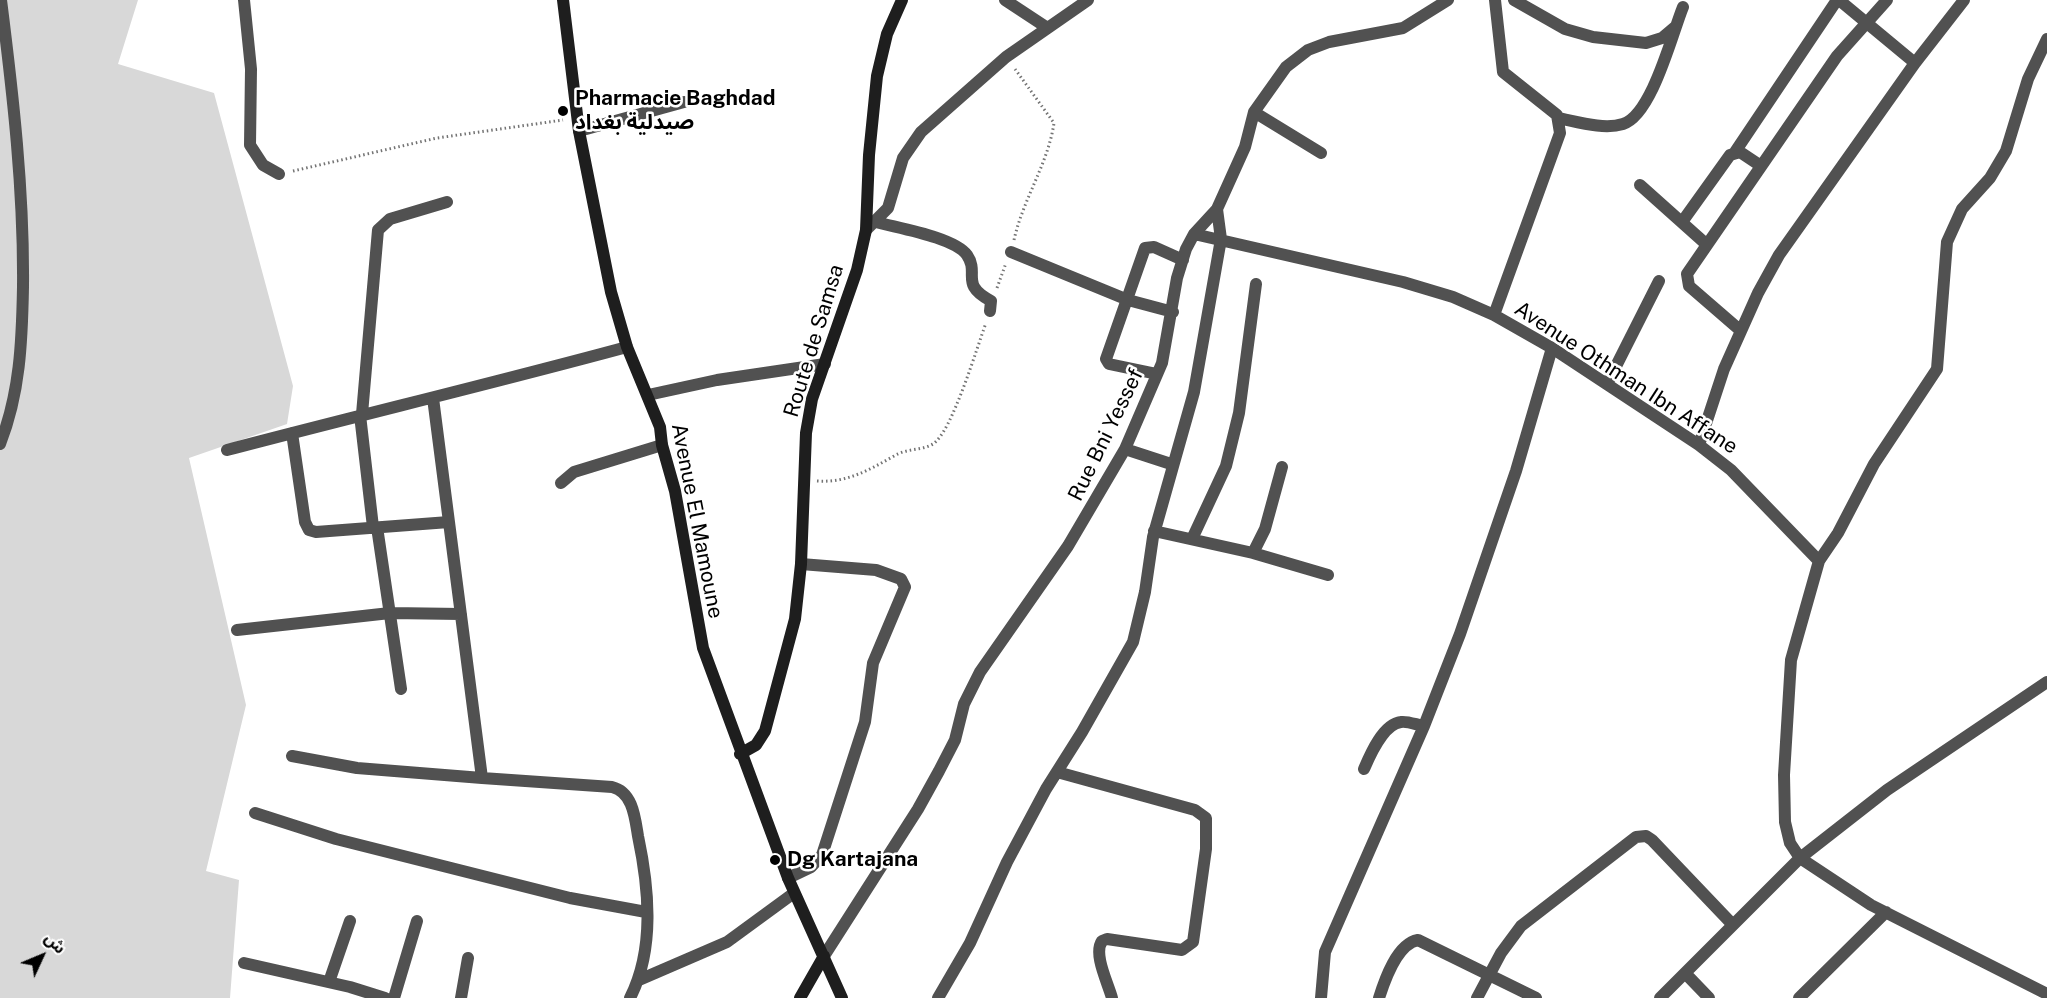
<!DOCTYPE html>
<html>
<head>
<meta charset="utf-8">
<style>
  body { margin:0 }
  #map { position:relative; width:2047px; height:998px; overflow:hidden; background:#fff; font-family:"Public Sans","Noto Sans Arabic",sans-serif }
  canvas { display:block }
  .north { position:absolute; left:12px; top:926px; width:60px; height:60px; -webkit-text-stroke:4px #fff; paint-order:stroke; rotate:46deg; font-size:16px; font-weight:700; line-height:24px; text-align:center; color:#000 }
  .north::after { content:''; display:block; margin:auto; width:21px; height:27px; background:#000; clip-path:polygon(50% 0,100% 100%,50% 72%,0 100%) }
</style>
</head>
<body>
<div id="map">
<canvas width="2047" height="998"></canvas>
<div class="north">ش</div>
</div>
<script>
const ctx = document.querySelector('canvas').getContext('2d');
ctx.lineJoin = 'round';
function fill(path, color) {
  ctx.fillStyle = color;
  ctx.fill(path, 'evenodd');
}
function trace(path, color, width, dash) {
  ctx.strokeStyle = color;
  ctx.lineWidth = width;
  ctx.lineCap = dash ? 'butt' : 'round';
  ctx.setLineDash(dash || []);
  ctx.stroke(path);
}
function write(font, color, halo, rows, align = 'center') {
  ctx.font = font + ' "Public Sans","Noto Sans Arabic",sans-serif';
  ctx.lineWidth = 5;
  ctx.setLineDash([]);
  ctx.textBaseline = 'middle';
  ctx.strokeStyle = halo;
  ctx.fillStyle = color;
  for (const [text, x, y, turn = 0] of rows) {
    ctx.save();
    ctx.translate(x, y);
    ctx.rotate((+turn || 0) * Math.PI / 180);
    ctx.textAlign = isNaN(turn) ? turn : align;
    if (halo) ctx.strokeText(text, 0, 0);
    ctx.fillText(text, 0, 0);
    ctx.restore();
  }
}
fill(new Path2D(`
  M0,0H138L118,64L214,93L293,386L287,424L189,458L246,705L206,871L239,880L230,998H0Z`), '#d8d8d8');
trace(new Path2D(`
  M293,171L437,138L563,120
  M1014,240C1023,199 1048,164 1054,123L1015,69
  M997,288L1006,263
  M817,481C847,483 869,470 894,456C907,448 921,451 933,444C952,432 977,347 986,323`), '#737373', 3, [1.5, 3]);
trace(new Path2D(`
  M244,0L251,69L250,145L263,165L279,174
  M1005,0L1046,27
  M1514,0L1565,29L1593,37L1646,43L1662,38L1675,27
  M1839,0L1915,63
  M2047,39L2028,79L2006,151L1990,178L1962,209L1947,242L1937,369L1874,464L1838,533L1819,561L1791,660L1784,775L1785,822L1790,843L1800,858L1871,905L2047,994
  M1254,112L1321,153
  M1558,118C1578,122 1604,130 1623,124C1652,115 1672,34 1683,7
  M579,131L684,102
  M1735,152L1837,0
  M1640,185L1706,244
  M876,222C897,228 954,237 967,255C980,274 959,284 991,301L990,311
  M1682,222L1730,155L1740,152L1761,166
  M866,230L888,208L903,158L921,132L1006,57L1088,0
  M1194,234L1403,282L1453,297L1494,315L1552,348L1699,445L1731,470L1819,561
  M1011,252L1128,300L1173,312
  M1494,315L1560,133L1557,115L1503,72L1495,0
  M1741,331L1689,286L1687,274L1837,56L1887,0
  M1157,374L1109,364L1106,359L1145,248L1154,247L1183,260
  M1607,384L1659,281
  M648,395L717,380L825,364
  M433,398L482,778L612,787C633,792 635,818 638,836C649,888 655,949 630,998
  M362,414L378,230L390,219L447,202
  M360,415L373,527
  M292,433L305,522L309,530L316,532L449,522
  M0,444C20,393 22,342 23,287C24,191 13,95 1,0
  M1699,445L1724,369L1758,293L1779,255L1915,63L1964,0
  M1125,449L1171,464
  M227,450C360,415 494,383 627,347
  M561,483L574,472L662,445
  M377,527L401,689
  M1154,531L1253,553L1328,575
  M1192,539L1226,466L1239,413L1256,284
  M1253,553L1265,529L1282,467
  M237,630L390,613L461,614
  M292,756L357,768L482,778
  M1364,769C1370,755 1383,724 1401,722C1408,721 1417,725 1424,726
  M1057,772L1195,810L1206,818V849L1193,942L1182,950L1107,939L1102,941C1093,954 1108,983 1112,998
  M255,813L336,839L570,898L646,912
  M788,878L811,867L822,855L865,722L873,663L905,587L901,579L876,570L801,564
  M824,956L918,809L939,771L955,740L964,704L980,672L1068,546L1125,449L1162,363L1177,278L1186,249L1194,234L1217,209L1245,147L1254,112L1286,67L1308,50L1329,42L1403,28L1448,0
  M244,963L350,987L385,998
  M1685,973L1709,998
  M639,980L727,942L794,893
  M329,982L350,921
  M394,998L417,921
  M461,998L468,958
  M938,998L970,943L1007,862L1046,789L1082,732L1133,642L1145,592L1153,537L1194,392L1221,239L1217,209
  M1321,998L1325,952L1424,726L1460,634L1516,471L1552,348
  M1379,998C1385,979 1397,944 1418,940L1536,998
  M1477,998L1501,953L1521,926L1636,837L1646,836L1652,840L1733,925
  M1660,998L1800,858L1887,790L2047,682
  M1799,998L1886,912`), '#515151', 12);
trace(new Path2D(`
  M563,0L579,131L611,292L627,347L660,427L662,445L675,491L703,648L788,878L842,998
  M740,754L756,745L765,731L795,619L801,564L806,433L812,399L857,270L866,230L869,155L877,76L887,34L902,0
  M800,998L824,956`), '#1e1e1e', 12);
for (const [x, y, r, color] of [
  [563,111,6,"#000"],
  [775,860,6,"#000"]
]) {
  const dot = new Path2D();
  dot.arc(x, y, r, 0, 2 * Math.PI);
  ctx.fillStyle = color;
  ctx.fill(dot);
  trace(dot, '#fff', 2);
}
write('bold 21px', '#000', '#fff', [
  ["Pharmacie Baghdad",575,99],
  ["صيدلية بغداد",575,123],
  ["Dg Kartajana",787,860]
], 'left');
write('21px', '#000', '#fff', [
  ["Route de Samsa",814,341,-73],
  ["Avenue Othman Ibn Affane",1626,378,33],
  ["Rue Bni Yessef",1106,435,-64],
  ["Avenue El Mamoune",697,521,79]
]);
</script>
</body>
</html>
